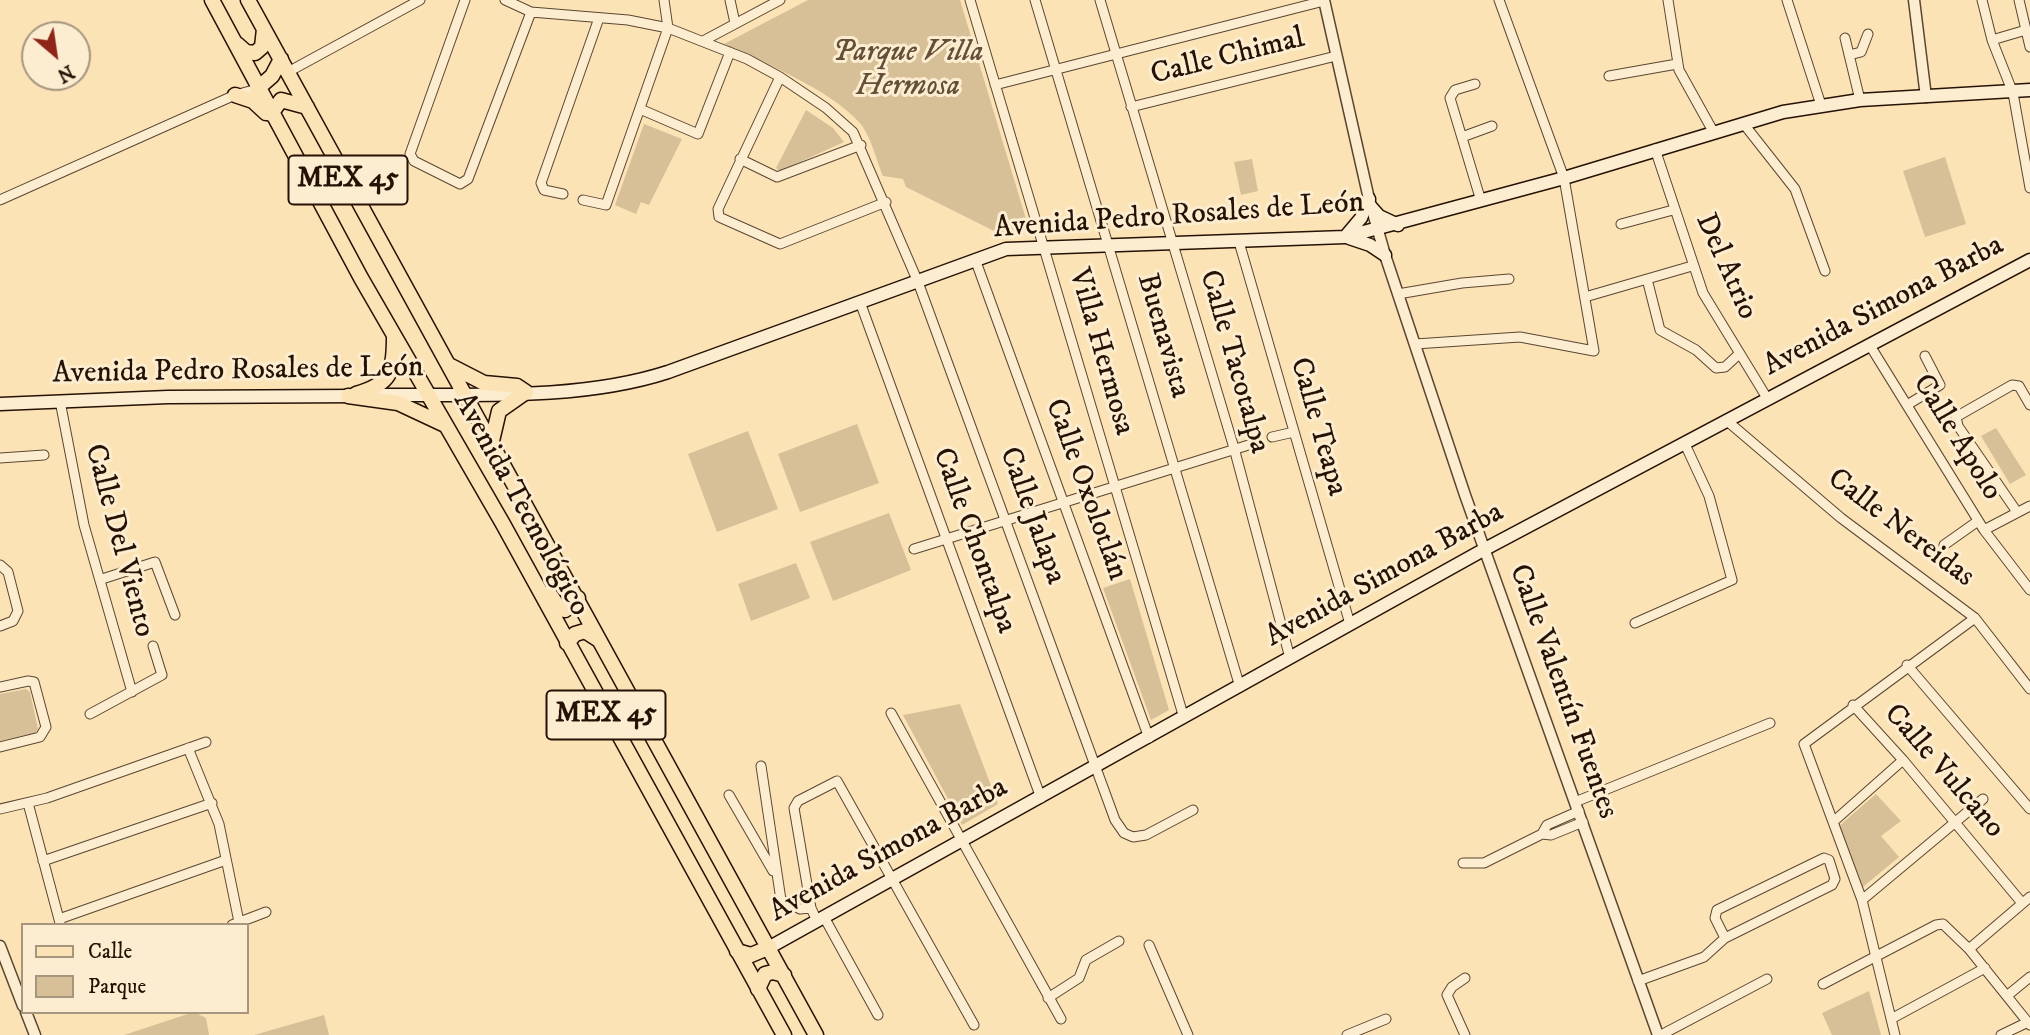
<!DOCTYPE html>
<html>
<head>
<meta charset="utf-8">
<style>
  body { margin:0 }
  #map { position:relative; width:2030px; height:1035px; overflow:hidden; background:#fbe3b6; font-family:"IM FELL DW Pica",serif }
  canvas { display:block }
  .legend { position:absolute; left:21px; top:923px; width:228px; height:91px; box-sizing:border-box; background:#fcedd0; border:2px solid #a6957f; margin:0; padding:9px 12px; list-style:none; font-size:21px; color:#261105 }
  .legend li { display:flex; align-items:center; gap:14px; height:35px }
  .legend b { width:35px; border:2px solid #a6957f }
  .north { position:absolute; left:21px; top:21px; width:70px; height:70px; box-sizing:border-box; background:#fcedd0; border:2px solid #a6957f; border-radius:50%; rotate:151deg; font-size:19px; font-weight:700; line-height:28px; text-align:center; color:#261105 }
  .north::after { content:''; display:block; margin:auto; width:24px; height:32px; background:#8f2418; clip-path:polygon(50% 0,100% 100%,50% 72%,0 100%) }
</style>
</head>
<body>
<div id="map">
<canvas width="2030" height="1035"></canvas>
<ul class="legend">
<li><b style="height:9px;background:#fbe3b6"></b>Calle</li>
<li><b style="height:19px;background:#d7bf98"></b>Parque</li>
</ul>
<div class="north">N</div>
</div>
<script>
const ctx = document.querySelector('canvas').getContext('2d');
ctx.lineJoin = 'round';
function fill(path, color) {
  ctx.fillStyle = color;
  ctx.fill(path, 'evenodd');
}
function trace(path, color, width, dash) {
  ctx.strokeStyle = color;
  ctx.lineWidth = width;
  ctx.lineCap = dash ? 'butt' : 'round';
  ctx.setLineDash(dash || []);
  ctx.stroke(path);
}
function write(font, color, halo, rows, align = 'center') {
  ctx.font = font + ' "IM FELL DW Pica",serif';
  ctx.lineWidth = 6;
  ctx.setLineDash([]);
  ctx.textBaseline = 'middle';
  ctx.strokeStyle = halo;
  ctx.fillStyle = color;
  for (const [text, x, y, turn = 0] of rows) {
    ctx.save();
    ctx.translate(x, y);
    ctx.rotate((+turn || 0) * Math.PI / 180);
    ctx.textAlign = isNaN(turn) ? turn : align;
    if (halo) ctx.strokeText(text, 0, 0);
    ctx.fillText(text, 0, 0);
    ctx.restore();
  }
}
fill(new Path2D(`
  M808,0H960L1029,229L998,233L906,187L903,179L883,176C876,160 871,135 859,122C829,89 764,63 724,44Z
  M806,110L833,128L844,142L780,171L776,168Z
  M644,124L682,139L649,205L641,202L636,214L615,205Z
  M1945,157L1966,224L1925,237L1903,171Z
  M1252,159L1258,191L1241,195L1234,162Z
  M857,424L879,483L800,512L778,454Z
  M1996,428L2026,475L2010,484L1981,436Z
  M748,431L778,509L717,532L688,454Z
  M889,513L911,570L833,601L810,542Z
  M796,563L810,598L751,621L738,584Z
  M1130,579L1169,710L1151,720L1103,588Z
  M26,689L30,692L38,729L35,733L0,741V694Z
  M960,704L998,804L962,825L903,715Z
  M1876,794L1901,821L1881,836L1899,857L1863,887L1839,826Z
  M1869,991L1881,1035H1832L1822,1013Z
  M194,1012L206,1018L209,1035H124Z
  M324,1015L329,1035H254Z`), '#d7bf98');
const minor = new Path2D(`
  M465,0L410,154L414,161L460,184L468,179L531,12
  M505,0L531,12L628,20L668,28L747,59L780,77L826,108L853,132L918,282L1115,820L1124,833L1133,837L1146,835L1193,810
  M730,0L735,23
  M970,0L1184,718
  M1035,0L1240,687
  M1100,0L1234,448L1290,658
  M1668,0L1679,70L1714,133
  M1787,0L1821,105
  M1982,0L1992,40L2013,93L2030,188
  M2019,0L2030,47
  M1845,38L1860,100
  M1992,40L2026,30
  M703,41L780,0
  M1849,55L1861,52L1868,34
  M288,72L420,0
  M1609,76L1677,64
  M780,77L718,209L719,217L780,244L886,202
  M1475,84L1455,90L1450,98L1481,201
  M995,85L1324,1
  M1131,107L1336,56
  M640,109L698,134L730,52
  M1743,123L1795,189L1825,271
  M1462,137L1492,126
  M1655,149L1703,293L1767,398
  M740,159L777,177L861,145
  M563,194L544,190L541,183L599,18
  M0,200L235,95L257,89
  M583,200L606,205L668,28L664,0
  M1621,224L1673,210
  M1239,242L1350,624
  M975,259L1149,738
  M1647,279L1660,330L1696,350L1716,368L1725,367L1739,354
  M1398,294L1462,283L1509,279
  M1585,297L1692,266
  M860,302L1041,798
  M1415,344L1520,337L1594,351L1564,178L1499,0
  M1869,344L1984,530L2030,590
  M60,401L84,525L132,692
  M1907,405L1940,385L1925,356
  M1726,420L1841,518L1975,618L2030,689
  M1272,437L1294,432
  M0,458L44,455
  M2017,512L1958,426L1956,417L2012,385L2019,386L2030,405
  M1984,530L2030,506
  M1944,545L1978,521
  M914,549L1255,443
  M0,565L8,572L18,611L13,621L0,626
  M102,579L155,562L175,615
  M1635,623L1732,580L1709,496L1684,442
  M1907,665L2030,809
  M0,687L28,681L34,682L46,727L40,737L0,747
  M1853,705L1903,760L2022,903
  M891,713L1061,1019
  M90,714L162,675L153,646
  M188,748L219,824L239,922
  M761,766L781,900L800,909L811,908
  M729,795L773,871
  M1575,802L1770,723
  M28,803L60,923
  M0,809L47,798L206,742
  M1833,822L1903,760
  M1542,834L1551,835L1583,822
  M43,861L212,803
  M1463,863H1484L1542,834L1547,825L1579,811
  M1862,900L1983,799
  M824,917L878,1015
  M59,919L226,860
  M817,921L811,908L794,808L798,801L837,781L974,1025
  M232,925L266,912
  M1149,945L1188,1035
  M1969,949L2030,897
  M1465,978L1452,987L1447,995L1465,1035
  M1638,981L1704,957L1725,938L1832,885L1835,879L1829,860L1824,858L1717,910L1715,918L1725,938
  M1823,984L1936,925L1943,924L1969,949L2030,1025
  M2008,995L2030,977
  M1048,998L1079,978L1086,960L1119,941
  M1891,1019L1985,968
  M1347,1035L1386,1019
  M1661,1035L1767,979
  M1895,1035L1862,900L1804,744L1975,618
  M2001,1035L2028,1022`);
const tertiary = new Path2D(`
  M1324,0L1369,199L1385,255L1465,495L1658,1035
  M1914,0L1926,97
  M0,946L23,1006
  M26,1012L35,1035`);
const secondary = new Path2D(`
  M1371,207L1379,216L1398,225
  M1345,237L1361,218L1369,199
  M1349,238L1370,245L1385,255
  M376,395C469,394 579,401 668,372L1006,249L1345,237L1564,178L1783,112L1860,100L2030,90
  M0,404L168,397L358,396
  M770,947L1485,549L2030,260`);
const primary = new Path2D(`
  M212,0L361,278L503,524L784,1035
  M248,0L816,1035
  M237,44L246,52L255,53L262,47L264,29
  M257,89L272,76L281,59
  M235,95L253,101L266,113
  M271,114L281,100L307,107
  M449,365L484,383L517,386L526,392L499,411L492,441
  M356,394C391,384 394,372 394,337
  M348,396L398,403L445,425
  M549,593L559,608L565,610L578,598
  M567,643L575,634L585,631L599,640
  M737,951L751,955L770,947
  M758,989L765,974L773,972L784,975`);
trace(minor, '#5b4631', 11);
trace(tertiary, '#5b4631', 13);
trace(secondary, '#261105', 15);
trace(primary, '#261105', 17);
trace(minor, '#fcedd0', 9);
trace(tertiary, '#fcedd0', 10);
trace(secondary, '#fcedd0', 12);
trace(primary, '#fbe3b6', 14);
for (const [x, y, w] of [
  [348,180,119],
  [606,715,119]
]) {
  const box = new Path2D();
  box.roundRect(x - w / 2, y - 24.5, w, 49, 5);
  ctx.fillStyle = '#fcedd0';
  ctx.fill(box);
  trace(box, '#261105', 2);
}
write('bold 28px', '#261105', null, [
  ["MEX 45",348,180],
  ["MEX 45",606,715]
]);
write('italic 30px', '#644e38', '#fcedd0', [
  ["Parque Villa",908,54],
  ["Hermosa",908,88]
]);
write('30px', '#261105', '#fcedd0', [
  ["Calle Chimal",1228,58,-14],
  ["Avenida Pedro Rosales de León",1179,217,-4],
  ["Del Atrio",1725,267,66],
  ["Avenida Simona Barba",1884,307,-28],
  ["Buenavista",1162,336,74],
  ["Villa Hermosa",1100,352,74],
  ["Calle Tacotalpa",1233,362,74],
  ["Avenida Pedro Rosales de León",238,372,-1],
  ["Calle Teapa",1317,427,74],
  ["Calle Apolo",1956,438,58],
  ["Calle Oxolotlán",1085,490,70],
  ["Avenida Tecnológico",520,505,61],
  ["Calle Jalapa",1031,516,70],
  ["Calle Nereidas",1900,529,37],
  ["Calle Del Viento",118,541,75],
  ["Calle Chontalpa",973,541,70],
  ["Avenida Simona Barba",1385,576,-29],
  ["Calle Valentín Fuentes",1562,692,70],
  ["Calle Vulcano",1943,772,49],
  ["Avenida Simona Barba",889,851,-29]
]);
</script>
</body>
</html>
